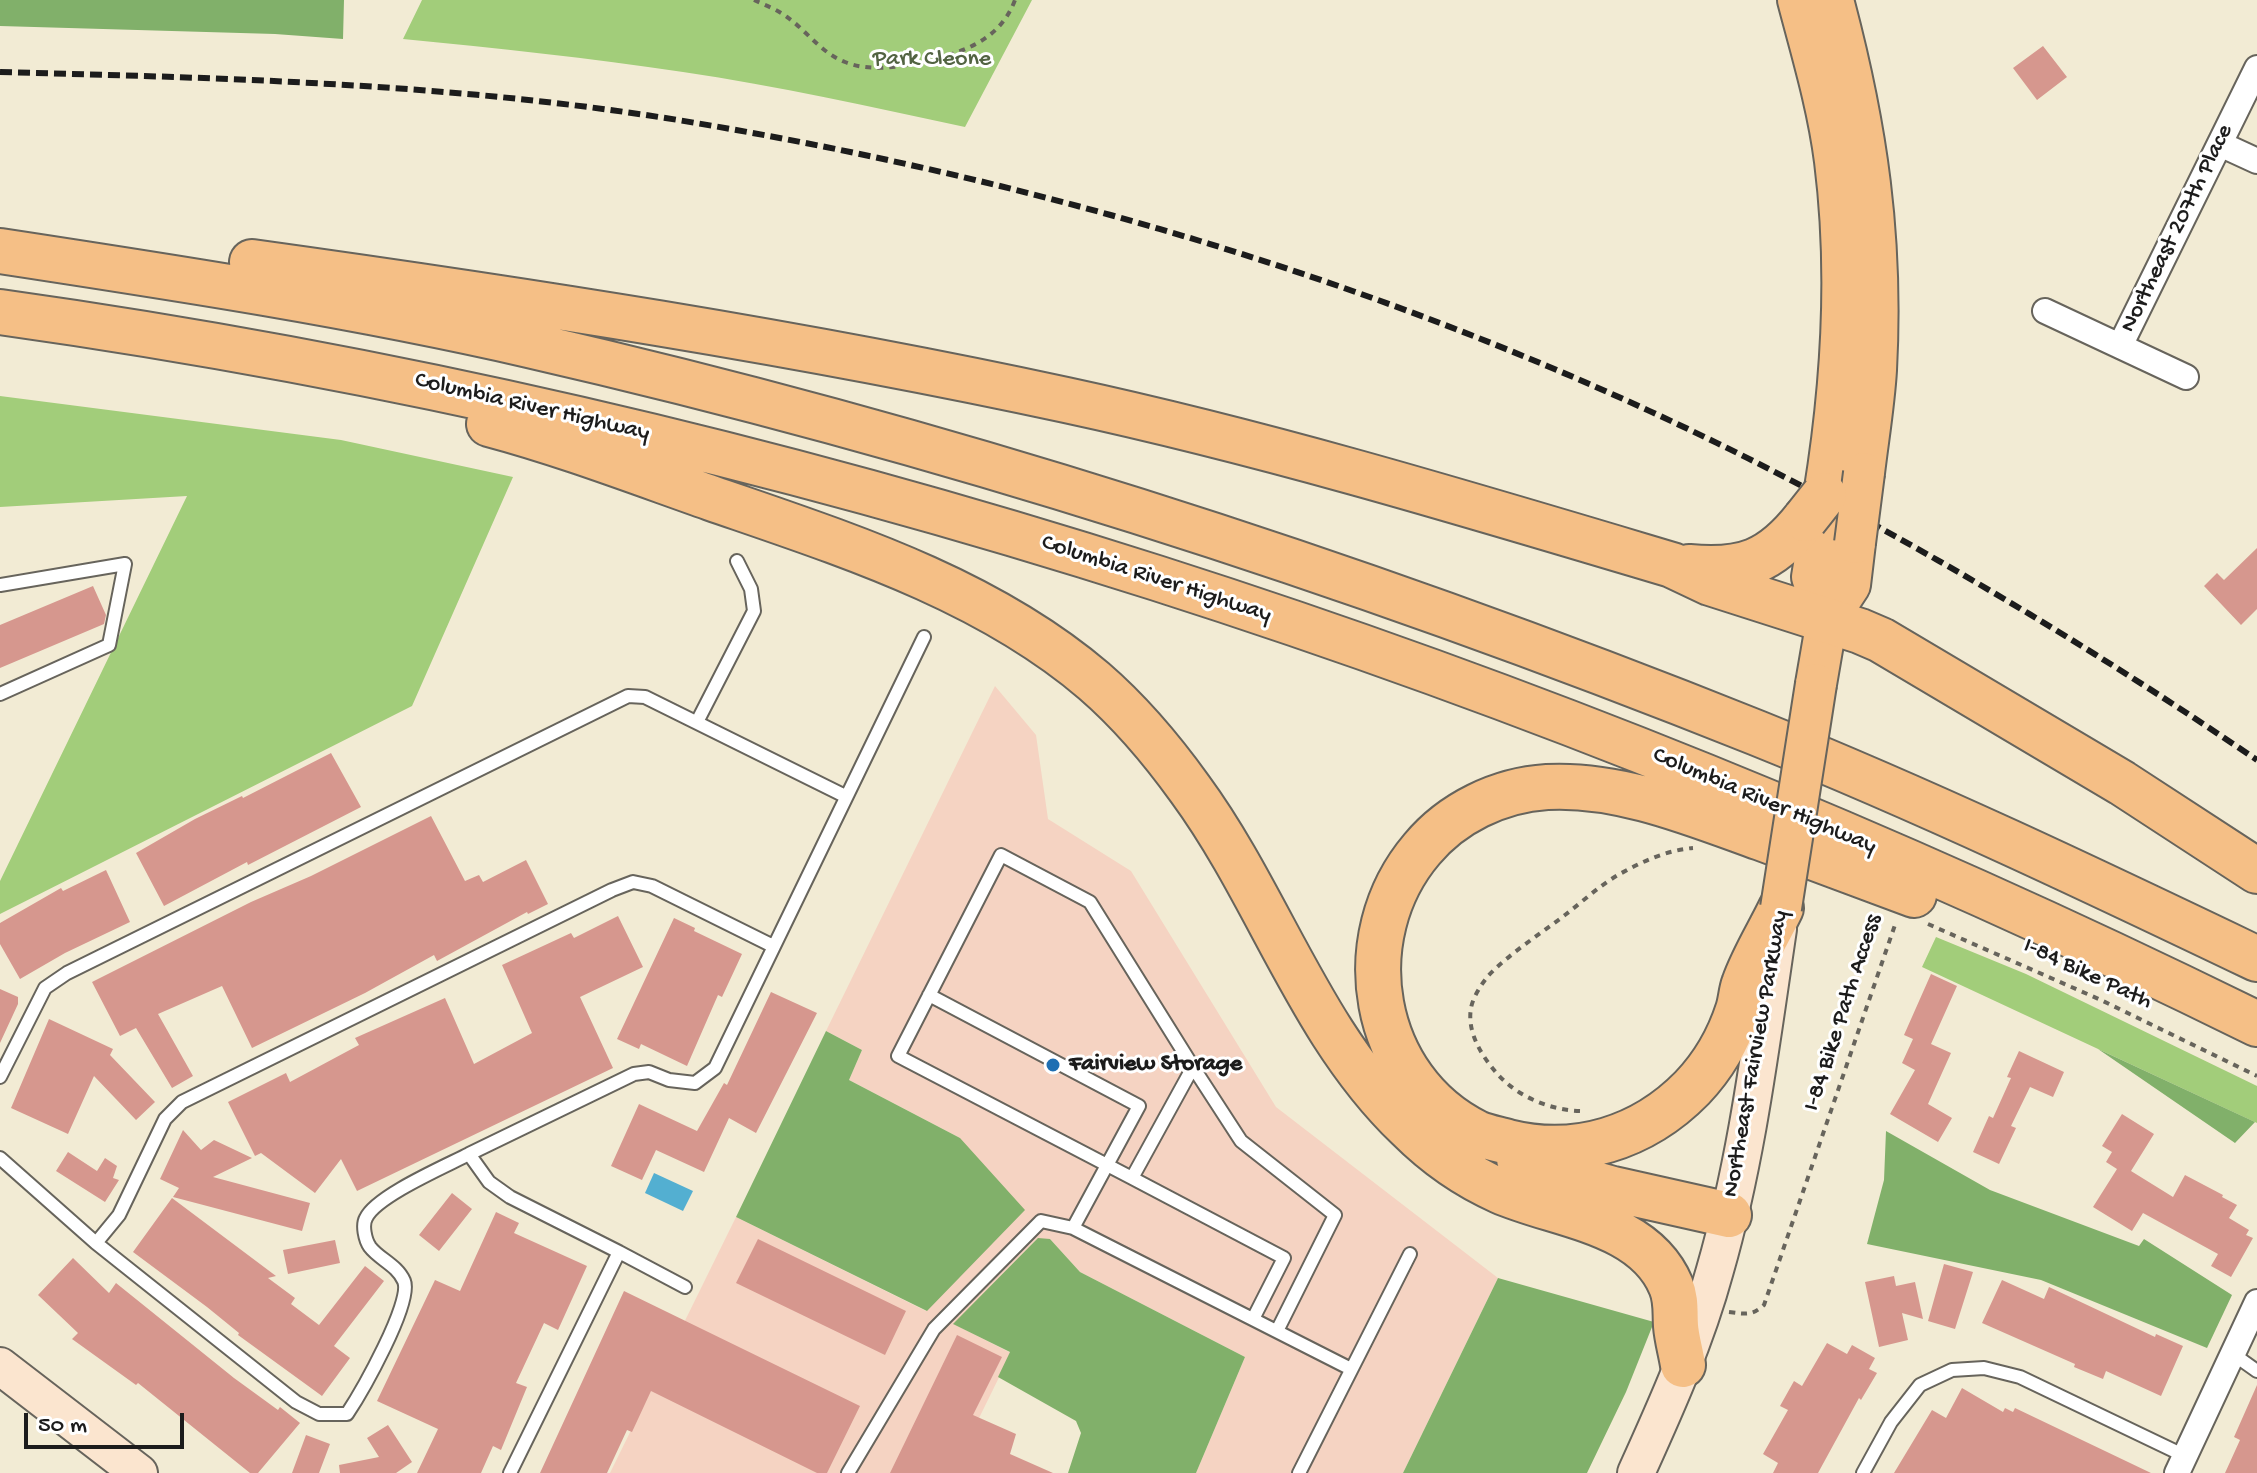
<!DOCTYPE html>
<html>
<head>
<meta charset="utf-8">
<style>
  body { margin:0 }
  #map { position:relative; width:2257px; height:1473px; overflow:hidden; background:#f2ebd4; font-family:"Gochi Hand",sans-serif }
  canvas { display:block }
  .scale { position:absolute; left:24px; top:1413px; width:160px; height:36px; box-sizing:border-box; border:4px solid #1c1c1c; border-top:0; padding-left:10px; font-size:24px; line-height:28px; white-space:nowrap; color:#1c1c1c; -webkit-text-stroke:6px #fff; paint-order:stroke }
</style>
</head>
<body>
<div id="map">
<canvas width="2257" height="1473"></canvas>
<div class="scale">50 m</div>
</div>
<script>
const ctx = document.querySelector('canvas').getContext('2d');
ctx.lineJoin = 'round';
function fill(path, color) {
  ctx.fillStyle = color;
  ctx.fill(path, 'evenodd');
}
function trace(path, color, width, dash) {
  ctx.strokeStyle = color;
  ctx.lineWidth = width;
  ctx.lineCap = dash ? 'butt' : 'round';
  ctx.setLineDash(dash || []);
  ctx.stroke(path);
}
function write(font, color, halo, rows, align = 'center') {
  ctx.font = font + ' "Gochi Hand",sans-serif';
  ctx.lineWidth = 6;
  ctx.setLineDash([]);
  ctx.textBaseline = 'middle';
  ctx.strokeStyle = halo;
  ctx.fillStyle = color;
  for (const [text, x, y, turn = 0] of rows) {
    ctx.save();
    ctx.translate(x, y);
    ctx.rotate((+turn || 0) * Math.PI / 180);
    ctx.textAlign = isNaN(turn) ? turn : align;
    if (halo) ctx.strokeText(text, 0, 0);
    ctx.fillText(text, 0, 0);
    ctx.restore();
  }
}
fill(new Path2D(`
  M995,686L1036,735L1048,819L1131,871L1276,1107L1498,1278L1403,1473H1196L1245,1357L1080,1272L1050,1239L954,1324L1011,1353L952,1473H610L736,1217L926,1311L960,1138L849,1080L862,1050L826,1031Z`), '#f5d3c2');
fill(new Path2D(`
  M422,0H1032L965,127C872,107 778,86 683,72C590,58 497,48 403,39Z
  M0,396L341,440L513,477L412,706L0,914V881L187,496L0,507Z
  M1936,937L2026,974L2257,1086V1123L1922,967Z`), '#a2cd7a');
fill(new Path2D(`
  M0,0H344L343,39L275,34L0,26Z
  M826,1031L862,1050L849,1080L960,1138L1025,1210L927,1311L736,1217Z
  M2098,1049L2255,1122L2235,1143Z
  M1886,1131L1990,1190L2139,1246L2144,1239L2232,1295L2207,1348L2041,1280L1867,1244L1884,1180Z
  M1038,1238L1050,1239L1080,1272L1245,1357L1196,1473H1068L1081,1433L1076,1421L998,1377L1010,1352L953,1324Z
  M1498,1278L1654,1322L1626,1392L1587,1473H1403Z`), '#81b06a');
fill(new Path2D(`
  M654,1173L693,1191L683,1211L645,1193Z`), '#53afd1');
fill(new Path2D(`
  M2043,46L2067,77L2037,100L2013,68Z
  M2257,548V609L2241,625L2204,586L2217,573L2224,580Z
  M93,586L106,615L104,624L0,668V625Z
  M331,753L361,807L248,865L247,862L164,906L136,853L195,819L242,796L243,798Z
  M431,816L465,881L479,875L483,882L526,860L548,904L528,914L527,912L437,961L434,955L365,993L252,1048L222,986L158,1014L193,1076L172,1088L136,1028L120,1036L92,982L251,902L311,876Z
  M106,870L130,922L65,953L20,979L0,944V923L61,888L63,891Z
  M618,916L643,967L580,997L613,1068L357,1191L341,1159L315,1193L261,1153L255,1156L228,1102L286,1073L290,1082L359,1045L355,1038L445,998L474,1064L532,1033L502,965L571,933L574,938Z
  M674,918L695,928L694,931L742,954L722,997L718,995L687,1066L641,1044L639,1049L617,1039Z
  M1931,974L1957,986L1931,1044L1951,1053L1928,1104L1952,1118L1938,1142L1890,1114L1915,1070L1902,1063L1913,1039L1904,1035Z
  M0,989L18,997V1004L0,1043Z
  M771,992L817,1013L756,1133L729,1118L704,1172L656,1150L642,1180L611,1166L639,1104L697,1131L724,1083L727,1085Z
  M49,1019L113,1049L110,1055L155,1102L136,1120L94,1076L68,1134L11,1108Z
  M2019,1051L2064,1072L2053,1097L2030,1087L2011,1126L2016,1128L1999,1164L1973,1152L1989,1116L1993,1118L2011,1078L2007,1077Z
  M2122,1114L2154,1134L2131,1171L2173,1197L2185,1175L2223,1195L2222,1197L2237,1205L2229,1218L2249,1230L2246,1235L2253,1238L2231,1277L2211,1266L2218,1254L2143,1213L2132,1231L2093,1207L2117,1169L2106,1162L2112,1152L2102,1146Z
  M183,1130L201,1150L214,1140L252,1158L213,1177L310,1203L302,1231L173,1197L179,1188L160,1179Z
  M68,1152L97,1171L105,1158L117,1166L113,1178L119,1180L105,1202L56,1171Z
  M452,1193L472,1209L439,1251L419,1235Z
  M172,1198L276,1276L268,1278L295,1298L291,1304L319,1325L365,1266L384,1281L334,1346L350,1358L322,1396L238,1335L239,1333L207,1307L133,1252Z
  M496,1212L519,1223L514,1233L587,1266L558,1330L544,1323L516,1383L527,1387L501,1450L493,1446L481,1473H417L438,1429L377,1401L435,1280L460,1291Z
  M758,1239L906,1311L885,1355L736,1283Z
  M335,1240L340,1263L288,1274L283,1250Z
  M73,1258L109,1293L116,1283L234,1378L278,1410L280,1407L300,1423L258,1473H250L138,1383L136,1385L72,1339L78,1333L38,1295Z
  M1944,1264L1973,1272L1955,1329L1928,1321Z
  M1894,1276L1896,1286L1915,1282L1923,1319L1902,1313L1908,1340L1879,1347L1865,1282Z
  M2002,1280L2044,1299L2049,1287L2155,1337L2156,1334L2183,1346L2161,1396L2106,1371L2103,1379L2074,1367L2075,1364L1982,1323Z
  M624,1291L860,1406L827,1473H817L651,1391L632,1432L627,1430L607,1473H540Z
  M957,1335L1002,1357L973,1415L1016,1434L1010,1454L1053,1473H890Z
  M1827,1343L1847,1354L1852,1345L1875,1358L1869,1369L1877,1373L1861,1400L1859,1398L1818,1473H1773L1778,1463L1763,1454L1788,1410L1780,1406L1794,1381L1802,1386Z
  M2257,1385V1473H2225L2240,1440L2234,1437Z
  M1962,1388L2003,1412L2005,1408L2013,1412L2015,1408L2151,1473H1894L1932,1410L1946,1418Z
  M388,1425L412,1462L396,1473H340L339,1465L379,1457L367,1438Z
  M306,1435L330,1444L319,1473H292Z`), '#d6978e');
const lane = new Path2D(`
  M0,585L125,564L109,645L0,694
  M697,722L754,611L751,589L737,561
  M1001,855L1090,902L1193,1067L1132,1178L898,1056Z
  M1193,1067L1241,1141L1335,1215L1277,1331
  M0,1077L45,988L67,973L628,696L645,697L845,796
  M469,1154L634,1074L649,1072L669,1080L695,1083L715,1068L924,637
  M0,1158L96,1243L296,1402L319,1414H347C361,1393 413,1302 404,1281C397,1265 379,1259 370,1247C365,1240 362,1225 366,1218C376,1196 446,1166 469,1154L489,1182L510,1197L619,1252L510,1473
  M1132,1178L1284,1258L1253,1319
  M1073,1228L1351,1369
  M96,1243L119,1215L165,1119L182,1102L612,890L633,882L652,886L773,946
  M619,1252L685,1287
  M2233,1354L2257,1371
  M848,1473L934,1329L1041,1221L1073,1228L1139,1106L929,995
  M1299,1473L1410,1254
  M1863,1473L1891,1422L1920,1385L1952,1370L1984,1368L2020,1377L2185,1456`);
const street = new Path2D(`
  M2220,144L2257,161
  M2045,311L2186,377
  M2120,346L2257,68
  M2177,1473L2257,1302`);
const secondary = new Path2D(`
  M0,1366L139,1473
  M1636,1473C1666,1407 1696,1340 1715,1270C1747,1159 1761,1043 1778,929`);
const primary = new Path2D(`
  M1798,0C1812,53 1828,106 1835,161C1849,272 1842,385 1824,495
  M1833,0C1867,127 1883,238 1876,370C1874,404 1868,439 1864,473
  M1820,528L1812,577L1827,620
  M1816,684L1827,620L1850,585L1855,543`);
const highway = new Path2D(`
  M0,251C177,278 354,305 529,345C948,441 1357,573 1757,733C1926,801 2092,880 2257,959
  M252,262C525,300 797,342 1066,400C1270,444 1471,505 1672,565L1710,583L1860,631L1881,640L2122,783L2257,871
  M0,312C785,422 1547,674 2257,1024
  M489,424C564,444 637,472 711,498C844,544 985,588 1094,681C1131,713 1162,750 1190,789C1270,898 1309,1032 1408,1127C1434,1153 1466,1176 1500,1191C1557,1216 1644,1221 1671,1286C1677,1300 1675,1312 1676,1326C1677,1339 1681,1352 1683,1365
  M1689,567C1743,572 1771,562 1805,519
  M1781,908C1769,933 1753,958 1744,984C1741,992 1741,1001 1738,1010C1729,1038 1713,1066 1692,1088C1643,1138 1576,1159 1508,1142C1498,1139 1486,1137 1477,1133C1370,1080 1347,937 1422,849C1452,813 1499,790 1547,787C1620,783 1694,814 1761,838C1812,857 1863,876 1914,895
  M1519,1159L1559,1174L1613,1189L1729,1215`);
trace(lane, '#67645c', 16);
trace(street, '#67645c', 28);
trace(secondary, '#67645c', 40);
trace(primary, '#67645c', 44);
trace(highway, '#67645c', 48);
trace(new Path2D(`
  M754,0C765,5 778,10 787,17C807,31 821,53 845,62C867,71 894,68 917,63C958,54 999,43 1015,0
  M1928,924L2101,1000L2257,1076
  M1580,1111C1548,1110 1514,1095 1494,1070C1480,1053 1467,1031 1471,1008C1473,997 1481,985 1488,976C1510,953 1539,935 1565,915C1582,902 1599,886 1618,875C1641,862 1667,850 1693,848
  M1729,1312C1745,1314 1752,1316 1764,1305L1896,922`), '#67645c', 4, [6, 6]);
trace(lane, '#fff', 12);
trace(street, '#fff', 24);
trace(secondary, '#fbe5cf', 36);
trace(primary, '#f5bf86', 40);
trace(highway, '#f5bf86', 44);
trace(new Path2D(`
  M0,72C233,78 466,84 696,123C1068,186 1435,298 1771,470C1939,556 2101,654 2257,760`), '#1c1c1c', 6, [12, 6]);
const primaryBridge = new Path2D(`
  M1855,543L1864,473
  M1781,908L1816,684`);
const highwayBridge = new Path2D(`
  M1805,519L1824,495`);
trace(primaryBridge, '#67645c', 44, []);
trace(highwayBridge, '#67645c', 48, []);
trace(primaryBridge, '#f5bf86', 40);
trace(highwayBridge, '#f5bf86', 44);
for (const [x, y, r, color] of [
  [1053,1065,8,"#1f6fb2"]
]) {
  const dot = new Path2D();
  dot.arc(x, y, r, 0, 2 * Math.PI);
  ctx.fillStyle = color;
  ctx.fill(dot);
  trace(dot, '#fff', 3);
}
write('24px', '#526342', '#fff', [
  ["Park Cleone",932,60]
]);
write('24px', '#1c1c1c', '#fff', [
  ["Northeast 207th Place",2178,229,-64],
  ["Columbia River Highway",532,408,13],
  ["Columbia River Highway",1156,580,18],
  ["Columbia River Highway",1764,802,23],
  ["I-84 Bike Path",2087,975,25],
  ["I-84 Bike Path Access",1844,1013,-72],
  ["Northeast Fairview Parkway",1757,1054,-80]
]);
write('bold 24px', '#1c1c1c', '#fff', [
  ["Fairview Storage",1069,1065]
], 'left');
</script>
</body>
</html>
